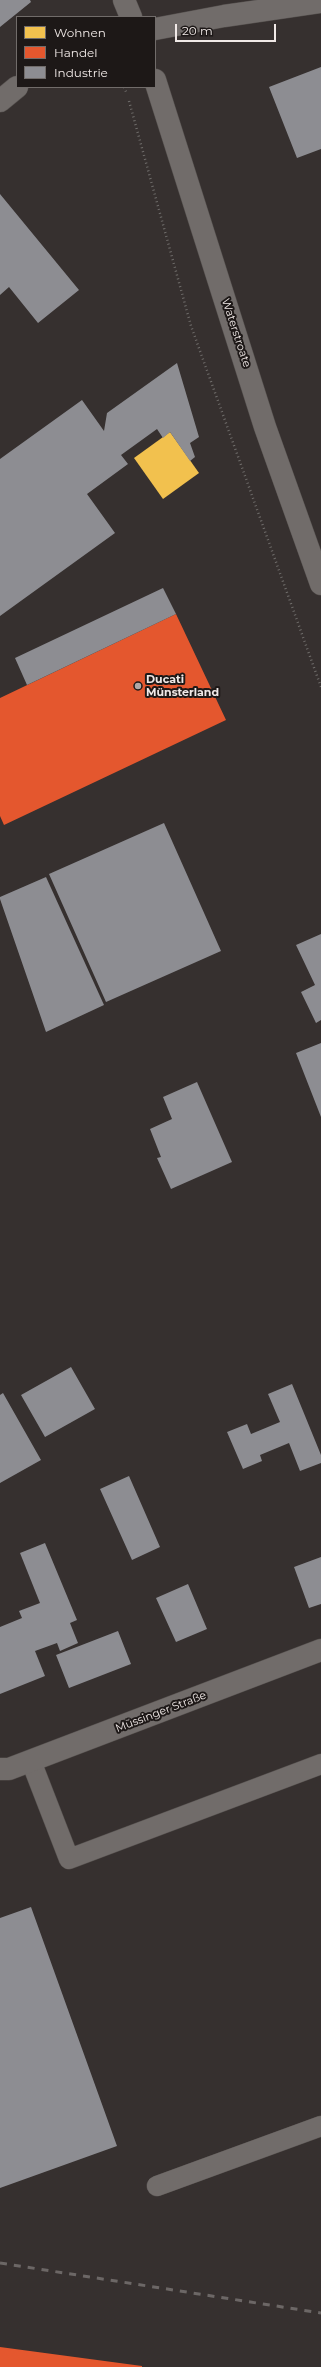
<!DOCTYPE html>
<html>
<head>
<meta charset="utf-8">
<style>
  body { margin:0 }
  #map { position:relative; width:321px; height:2367px; overflow:hidden; background:#36302f; font-family:Montserrat,sans-serif }
  canvas { display:block }
  .legend { position:absolute; left:16px; top:16px; width:140px; height:72px; box-sizing:border-box; background:#1d1817; border:1px solid #716c6a; margin:0; padding:5px 7px; list-style:none; font-size:12px; color:#f0e9e7 }
  .legend li { display:flex; align-items:center; gap:8px; height:20px }
  .legend b { width:20px; border:1px solid #716c6a }
  .scale { position:absolute; left:175px; top:24px; width:101px; height:18px; box-sizing:border-box; border:2px solid #f0e9e7; border-top:0; padding-left:5px; font-size:12px; line-height:14px; white-space:nowrap; color:#f0e9e7; -webkit-text-stroke:3px #1d1817; paint-order:stroke }
</style>
</head>
<body>
<div id="map">
<canvas width="321" height="2367"></canvas>
<ul class="legend">
<li><b style="height:11px;background:#f2c14e"></b>Wohnen</li>
<li><b style="height:11px;background:#e4572e"></b>Handel</li>
<li><b style="height:11px;background:#8d8d92"></b>Industrie</li>
</ul>
<div class="scale">20 m</div>
</div>
<script>
const ctx = document.querySelector('canvas').getContext('2d');
ctx.lineJoin = 'round';
function fill(path, color) {
  ctx.fillStyle = color;
  ctx.fill(path, 'evenodd');
}
function trace(path, color, width, dash) {
  ctx.strokeStyle = color;
  ctx.lineWidth = width;
  ctx.lineCap = dash ? 'butt' : 'round';
  ctx.setLineDash(dash || []);
  ctx.stroke(path);
}
function write(font, color, halo, rows, align = 'center') {
  ctx.font = font + ' Montserrat,sans-serif';
  ctx.lineWidth = 4;
  ctx.setLineDash([]);
  ctx.textBaseline = 'middle';
  ctx.strokeStyle = halo;
  ctx.fillStyle = color;
  for (const [text, x, y, turn = 0] of rows) {
    ctx.save();
    ctx.translate(x, y);
    ctx.rotate((+turn || 0) * Math.PI / 180);
    ctx.textAlign = isNaN(turn) ? turn : align;
    if (halo) ctx.strokeText(text, 0, 0);
    ctx.fillText(text, 0, 0);
    ctx.restore();
  }
}
fill(new Path2D(`
  M170,432L199,473L163,499L134,458Z`), '#f2c14e');
fill(new Path2D(`
  M176,614L226,720L4,825L0,816V698Z
  M0,2347L142,2366V2367H0Z`), '#e4572e');
fill(new Path2D(`
  M0,0H30L31,2L0,27Z
  M321,67V149L297,158L269,87Z
  M0,194L79,290L38,323L9,287L0,295Z
  M177,363L199,437L190,443L195,457L190,461L170,432L163,438L157,429L121,455L128,464L87,494L115,533L0,616V459L82,400L104,431L107,413Z
  M163,588L176,614L27,685L15,658Z
  M164,823L221,951L106,1002L49,874Z
  M46,877L104,1005L46,1032L0,899V897Z
  M321,934V1020L316,1023L301,992L315,985L296,945Z
  M321,1043V1117L296,1053Z
  M197,1082L232,1162L171,1189L157,1158L161,1157L150,1129L172,1119L163,1097Z
  M71,1367L95,1409L45,1437L21,1395Z
  M292,1384L321,1455V1463L300,1471L289,1443L260,1455L262,1461L243,1469L227,1432L247,1424L251,1434L280,1422L268,1394Z
  M3,1393L41,1460L0,1483V1395Z
  M129,1476L160,1547L132,1560L100,1489Z
  M45,1543L77,1620L70,1623L78,1643L60,1651L57,1643L35,1651L45,1676L0,1694V1627L22,1618L19,1611L40,1603L20,1553Z
  M321,1557V1604L309,1608L294,1567Z
  M188,1584L207,1629L176,1642L156,1598Z
  M118,1631L131,1664L69,1688L56,1655Z
  M31,1907L117,2146L0,2188V1918Z`), '#8d8d92');
const service = new Path2D(`
  M31,1761L69,1859L321,1764
  M157,2186L321,2126`);
const minor = new Path2D(`
  M124,0L131,17
  M155,29L224,16L321,2
  M155,80L265,427L321,584
  M0,101L17,87
  M0,1769H9L321,1650`);
trace(service, '#544f4d', 21);
trace(minor, '#544f4d', 23);
trace(new Path2D(`
  M124,87L127,94
  M129,101L191,326L321,687`), '#6f6c6a', 2.5, [1, 3]);
trace(service, '#716c6a', 20);
trace(minor, '#716c6a', 22);
trace(new Path2D(`
  M0,2263L321,2313`), '#6c6766', 3, [7, 7]);
for (const [x, y, r, color] of [
  [138,686,4,"#afa8a7"]
]) {
  const dot = new Path2D();
  dot.arc(x, y, r, 0, 2 * Math.PI);
  ctx.fillStyle = color;
  ctx.fill(dot);
  trace(dot, '#1d1817', 1.5);
}
write('11px', '#f0e9e7', '#1d1817', [
  ["Waterstroate",236,333,72],
  ["Müssinger Straße",161,1712,-21]
]);
write('bold 11px', '#f0e9e7', '#1d1817', [
  ["Ducati",146,680],
  ["Münsterland",146,693]
], 'left');
</script>
</body>
</html>
